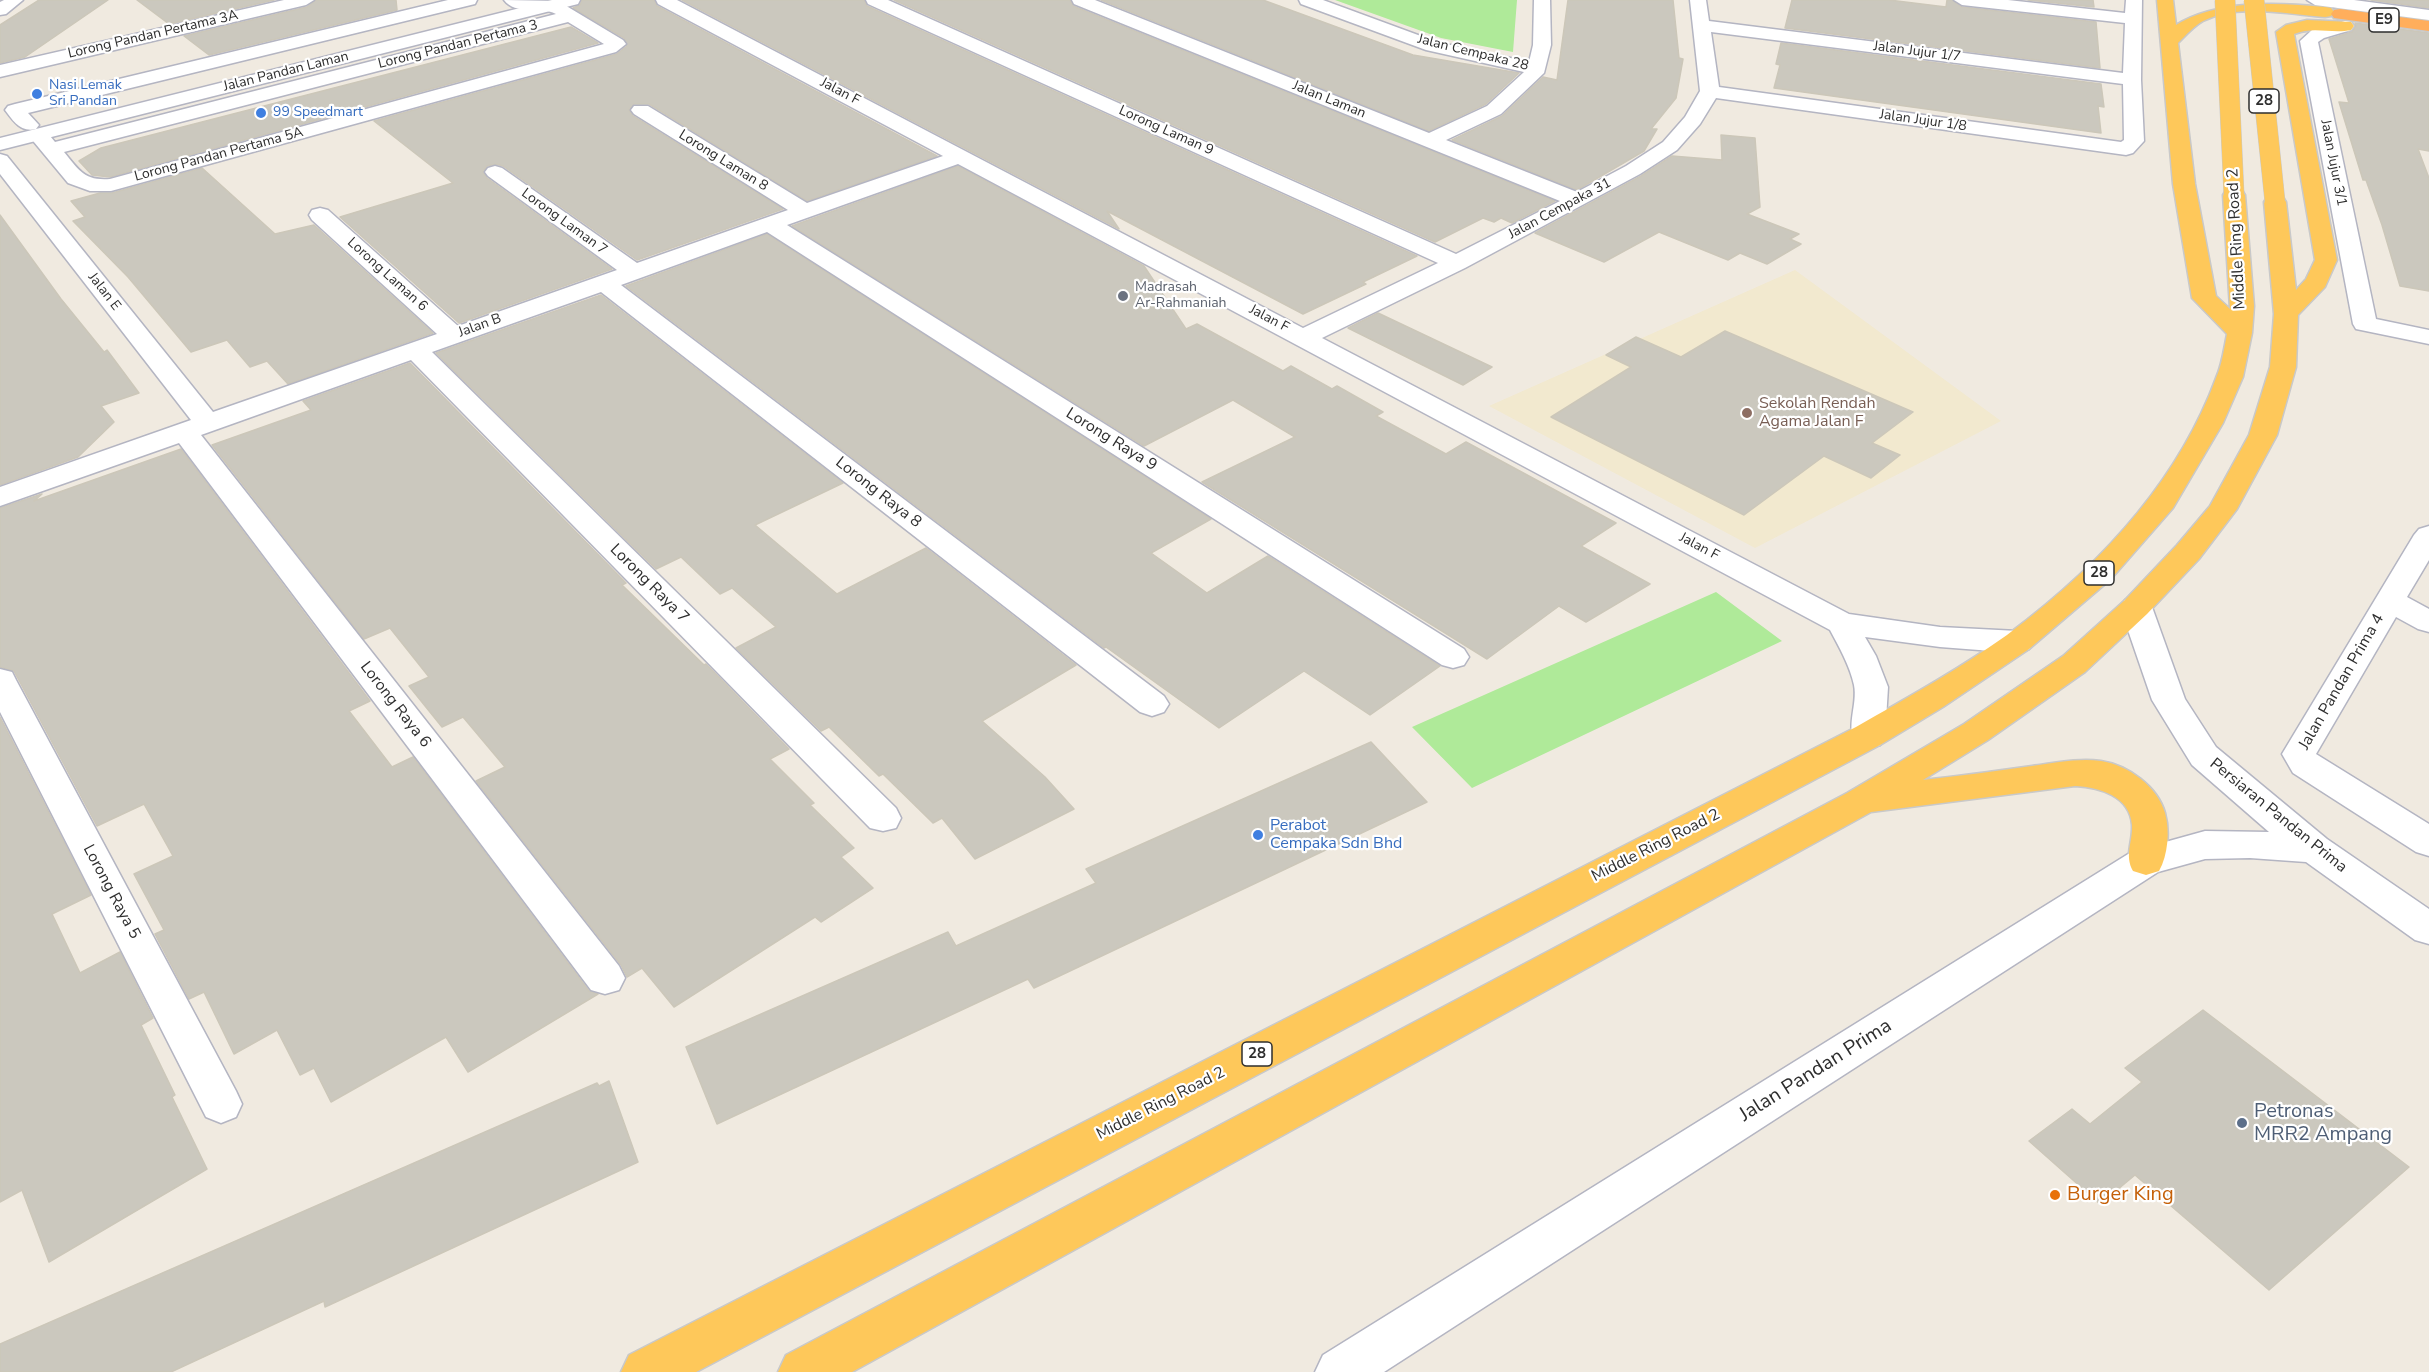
<!DOCTYPE html>
<html>
<head>
<meta charset="utf-8">
<style>
  body { margin:0 }
  canvas { display:block; background:#f0eae0 }
</style>
</head>
<body>
<canvas width="2429" height="1372"></canvas>
<script>
const ctx = document.querySelector('canvas').getContext('2d');
ctx.lineJoin = 'round';
function fill(path, color) {
  ctx.fillStyle = color;
  ctx.fill(path, 'evenodd');
}
function trace(path, color, width, dash) {
  ctx.strokeStyle = color;
  ctx.lineWidth = width;
  ctx.lineCap = dash ? 'butt' : 'round';
  ctx.setLineDash(dash || []);
  ctx.stroke(path);
}
function write(font, color, halo, rows, align = 'center') {
  ctx.font = font + ' "Nunito Sans",sans-serif';
  ctx.lineWidth = 4.5;
  ctx.setLineDash([]);
  ctx.textBaseline = 'middle';
  ctx.strokeStyle = halo;
  ctx.fillStyle = color;
  for (const [text, x, y, turn = 0] of rows) {
    ctx.save();
    ctx.translate(x, y);
    ctx.rotate((+turn || 0) * Math.PI / 180);
    ctx.textAlign = isNaN(turn) ? turn : align;
    if (halo) ctx.strokeText(text, 0, 0);
    ctx.fillText(text, 0, 0);
    ctx.restore();
  }
}
fill(new Path2D(`
  M1795,270L2001,421L1755,548L1489,406Z`), '#f2e9cf');
fill(new Path2D(`
  M1335,0H1517L1513,52L1441,38Z
  M1716,592L1782,641L1472,788L1412,727Z`), '#afea99');
const building = new Path2D(`
  M39,0H108L25,57L0,63V25Z
  M137,0H274L169,24Z
  M316,0H396L397,10L209,55L184,36L307,7Z
  M582,0H654L657,6L937,156L807,201L649,104H634L629,110L633,116L783,209L637,260L503,166L496,164L487,166L483,172L487,178L612,269L459,323L340,217L453,183L374,121L617,54L627,46L624,38L573,8L580,5Z
  M682,0H864L867,6L1417,256L1363,282L1366,284L1303,314L1107,211L1119,229Z
  M894,0H1070L1073,6L1555,201L1512,223L1501,218L1494,222L1483,218L1435,242Z
  M1101,0H1263L1413,55L1519,73L1486,104L1429,131Z
  M1568,0H1673L1679,58L1683,59L1676,98L1651,129H1657L1644,151L1577,190L1452,140L1502,116L1543,77L1557,80Z
  M1792,0H1889L1946,7L1947,0H1952L1962,7L2096,22L2100,68L1785,28Z
  M2028,0H2093L2094,7Z
  M2371,0H2429V8Z
  M2355,23L2429,33V151L2418,149L2429,178V291L2400,286L2382,225L2366,180H2363L2339,102L2349,103L2329,39L2352,32L2356,26Z
  M571,27L598,43L110,177L92,175L79,161L101,148Z
  M1781,43L2101,84L2104,107L2098,106L2101,133L1774,88L1780,65L1776,64Z
  M1721,135L1755,138L1760,207L1747,214L1799,234L1790,239L1801,244L1767,264L1740,253L1728,260L1659,232L1604,262L1535,233L1641,176L1672,156L1722,160Z
  M958,166L1144,266L1186,329L1197,324L1283,371L1291,366L1332,389L1337,386L1383,412L1376,416L1446,454L1466,442L1616,523L1581,546L1650,584L1586,622L1559,606L1487,659L1202,482L1295,437L1233,400L1144,446L792,226Z
  M202,168L275,234L314,225L433,333L288,384L267,361L250,367L227,340L191,352L128,277L73,221L85,217L71,201L100,193H112Z
  M0,215L61,299L104,352L107,350L139,393L101,406L114,422L78,457L0,485Z
  M767,234L1211,519L1151,553L1207,593L1268,556L1440,666L1370,715L1304,671L1219,728L1106,647L1104,648L626,286Z
  M601,295L843,483L755,525L837,594L926,548L1076,665L982,721L1045,777L1074,809L975,859L942,818L933,823L883,774L879,776L829,727L821,731L736,648L776,627L732,588L720,594L681,557L656,569L436,353Z
  M1378,313L1492,367L1463,385L1348,328Z
  M1725,331L1913,412L1872,443L1900,455L1871,478L1824,456L1744,515L1551,417L1631,367L1606,355L1636,337L1681,357Z
  M410,363L626,583L622,585L704,665L706,664L789,749L770,759L814,803L810,805L854,848L841,857L873,888L821,922L815,917L674,1007L642,968L627,977L621,965L476,781L505,767L463,717L442,727L409,686L429,677L390,628L364,639L212,445L311,410L303,401Z
  M181,449L370,701L349,711L392,767L413,757L589,991L598,994L468,1072L446,1037L331,1102L314,1068L300,1075L277,1030L234,1054L204,992L189,999L155,934L164,930L134,874L173,856L144,804L97,826L14,671L0,667V508L42,494L34,501Z
  M0,717L91,895L52,914L80,973L120,952L153,1018L141,1025L175,1095L172,1097L207,1169L49,1262L22,1190L0,1202Z
  M1371,742L1427,802L1034,988L1028,979L717,1124L686,1047L948,932L956,946L1096,883L1086,869Z
  M2203,1010L2409,1167L2269,1290L2135,1175L2100,1204L2029,1141L2072,1109L2090,1124L2142,1082L2125,1068Z
  M609,1081L638,1162L325,1307L324,1301L171,1372H0V1344L597,1083L599,1086Z`);
fill(building, '#cbc8be');
trace(building, '#ccc7b9', 1.5);
const minor = new Path2D(`
  M4,0H23L6,14L0,15V2Z
  M284,0H314L306,5L0,77V65Z
  M448,0H477L475,4L28,113L39,125L36,129C21,133 13,121 5,110L8,106L15,104Z
  M504,0L558,1L623,40L626,44L616,52L111,191H90L68,183L29,136L32,132C44,129 48,133 55,142L556,14C539,5 516,16 504,0ZM568,22L604,44L110,179C84,181 79,170 64,152Z
  M656,0H677L1303,328L1438,263L868,4L866,0H888L1456,254L1560,201L1074,4L1072,0H1095L1429,133L1487,106L1524,72L1426,50L1301,4L1299,0H1323L1437,42L1529,62L1533,45L1534,0H1550L1551,45L1544,73L1501,114L1446,140L1577,192L1626,166L1663,142L1685,117L1700,91L1690,0H1706L1709,21L2123,73L2125,23L1962,5L1954,0H2008L2125,13L2126,0H2142L2141,80L2144,141L2133,153L2126,155L1716,98L1700,124L1677,150L1640,174L1465,268L1322,338L1849,614L1940,627L2018,631L2029,635L2034,642L2029,649L2018,653L1940,647L1865,637L1876,656L1888,687L1885,736L1880,745L1868,748L1856,745C1845,726 1858,705 1854,685C1850,666 1839,647 1830,630L958,164L787,225L1464,649L1469,657L1464,665L1453,668L1442,665L767,232L621,285L1164,696L1169,704L1164,712L1152,716L1140,712L601,292L432,352L896,808L901,818L896,828L883,831L870,828L411,360L201,435L619,966L625,978L619,990L605,994L591,990L179,443L0,506V487L191,420L0,174V154L7,156L213,412L437,334L312,220L309,215L312,210L320,208L328,210L458,326L617,270L488,176L485,172L488,168L495,166L502,168L637,263L788,210L634,114L631,110L634,106H648L807,203L943,156L658,4ZM1711,32L2123,84L2124,140L2121,142L1719,87Z
  M2307,0H2354L2429,10V20L2315,5Z
  M2345,21L2351,22L2354,26L2351,30L2324,38L2318,42L2376,319L2429,330V344L2356,329L2353,324L2300,41L2312,30Z
  M2429,526V560L2407,597L2429,609V632L2418,629L2396,617L2316,754L2429,824V856L2416,852L2293,773L2282,754L2414,535L2419,529Z
  M2136,597L2147,600L2152,607L2185,699L2216,747L2327,839L2429,909V944L2415,940L2306,862L2250,858L2205,859L2158,872L1384,1372H1315L1323,1355L2133,851L2205,831L2269,832L2192,765L2152,700L2120,607L2125,600Z
  M0,669L12,672L16,680L236,1091L242,1104L236,1117L221,1123L206,1117L0,712Z`);
const tertiary = new Path2D(`
  M552,0H580L578,4L0,150V138Z`);
const trunk = new Path2D(`
  M2157,0H2173L2176,25C2216,0 2277,2 2325,7L2331,8L2334,12L2331,16L2325,17C2288,14 2238,3 2203,21C2194,26 2186,35 2178,43L2195,184L2216,296L2230,309L2223,195L2226,190L2234,189L2242,190L2245,195L2254,306L2252,333L2243,377L2223,423L2173,508L2111,579L2029,649L1943,707L1880,745L696,1372H621L629,1355L1856,727C1907,698 1959,669 2007,635C2096,569 2177,484 2216,378C2222,365 2224,349 2227,334L2192,298L2173,184Z
  M2307,20L2351,22L2354,26L2351,30C2332,34 2313,26 2294,34L2337,260L2325,287L2298,315L2296,367L2277,435L2237,509L2199,559L2147,614L2085,672L1988,740L1923,780C1959,776 1996,771 2032,766C2055,763 2078,758 2101,761C2128,765 2158,787 2165,813C2170,831 2168,855 2159,871L2146,875L2133,871C2124,855 2133,842 2132,825C2130,796 2099,787 2075,786L1871,812L852,1372H778L786,1355L1847,793L1964,724L2063,656L2125,600L2177,545L2210,506L2249,435L2270,367L2274,314L2264,202L2267,197L2275,196L2283,197L2286,202L2296,290L2306,279L2315,260L2276,32L2286,25Z`);
const motorway = new Path2D(`
  M2340,9L2429,21V31L2334,18L2331,14L2334,10Z`);
trace(minor, '#b4b5c2', 3);
trace(tertiary, '#b4b5c2', 3);
trace(trunk, '#c9c9c9', 3);
trace(motorway, '#c9c9c9', 3);
fill(minor, '#fff');
fill(tertiary, '#fff');
fill(trunk, '#fec85a');
fill(motorway, '#ffae5c');
const trunkBridge = new Path2D(`
  M2225,0L2234,195
  M2254,0L2275,202`);
trace(trunkBridge, '#c9c9c9', 21, []);
trace(trunkBridge, '#fec85a', 20);
for (const [x, y, r, color] of [
  [37,94,6,"#3f7fe0"],
  [261,113,6,"#3f7fe0"],
  [1123,296,6,"#6b7280"],
  [1747,413,6,"#8d6e63"],
  [1258,835,6,"#3f7fe0"],
  [2242,1123,6,"#5c6f8a"],
  [2055,1195,6,"#e8710a"]
]) {
  const dot = new Path2D();
  dot.arc(x, y, r, 0, 2 * Math.PI);
  ctx.fillStyle = color;
  ctx.fill(dot);
  trace(dot, '#fff', 2);
}
write('14px', '#2e2e2e', '#fff', [
  ["Lorong Pandan Pertama 3A",153,35,-13],
  ["Lorong Pandan Pertama 3",458,45,-14],
  ["Jalan Jujur 1/7",1917,52,7],
  ["Jalan Cempaka 28",1473,53,14],
  ["Jalan Pandan Laman",286,72,-14],
  ["Jalan F",840,92,28],
  ["Jalan Laman",1329,100,22],
  ["Jalan Jujur 1/8",1923,121,8],
  ["Lorong Laman 9",1166,131,24],
  ["Lorong Pandan Pertama 5A",219,155,-15],
  ["Lorong Laman 8",723,161,32],
  ["Jalan Jujur 3/1",2333,163,79],
  ["Jalan Cempaka 31",1560,209,-28],
  ["Lorong Laman 7",564,222,36],
  ["Lorong Laman 6",387,275,42],
  ["Jalan E",104,292,52],
  ["Jalan F",1269,319,28],
  ["Jalan B",480,326,-20],
  ["Jalan F",1699,547,28]
]);
write('14px', '#366cbe', '#fff', [
  ["Nasi Lemak",49,86],
  ["Sri Pandan",49,102],
  ["99 Speedmart",273,113]
], 'left');
write('14px', '#5b616d', '#fff', [
  ["Madrasah",1135,288],
  ["Ar-Rahmaniah",1135,304]
], 'left');
for (const [x, y, w] of [
  [2384,20,30],
  [2264,101,30],
  [2099,573,30],
  [1257,1054,30]
]) {
  const box = new Path2D();
  box.roundRect(x - w / 2, y - 12, w, 24, 4.5);
  ctx.fillStyle = '#fff';
  ctx.fill(box);
  trace(box, '#2e2e2e', 1.5);
}
write('bold 15px', '#2e2e2e', null, [
  ["E9",2384,20],
  ["28",2264,101],
  ["28",2099,573],
  ["28",1257,1054]
]);
write('16px', '#2e2e2e', '#fff', [
  ["Middle Ring Road 2",2237,239,-93],
  ["Lorong Raya 9",1111,440,32],
  ["Lorong Raya 8",878,493,38],
  ["Lorong Raya 7",649,584,45],
  ["Jalan Pandan Prima 4",2342,682,-60],
  ["Lorong Raya 6",395,705,52],
  ["Persiaran Pandan Prima",2278,816,39],
  ["Middle Ring Road 2",1656,846,-27],
  ["Lorong Raya 5",111,892,62],
  ["Middle Ring Road 2",1161,1104,-27]
]);
write('16px', '#785e54', '#fff', [
  ["Sekolah Rendah",1759,404],
  ["Agama Jalan F",1759,422]
], 'left');
write('16px', '#366cbe', '#fff', [
  ["Perabot",1270,826],
  ["Cempaka Sdn Bhd",1270,844]
], 'left');
write('20px', '#2e2e2e', '#fff', [
  ["Jalan Pandan Prima",1816,1071,-32]
]);
write('20px', '#4e5e75', '#fff', [
  ["Petronas",2254,1112],
  ["MRR2 Ampang",2254,1135]
], 'left');
write('20px', '#c56008', '#fff', [
  ["Burger King",2067,1195]
], 'left');
</script>
</body>
</html>
